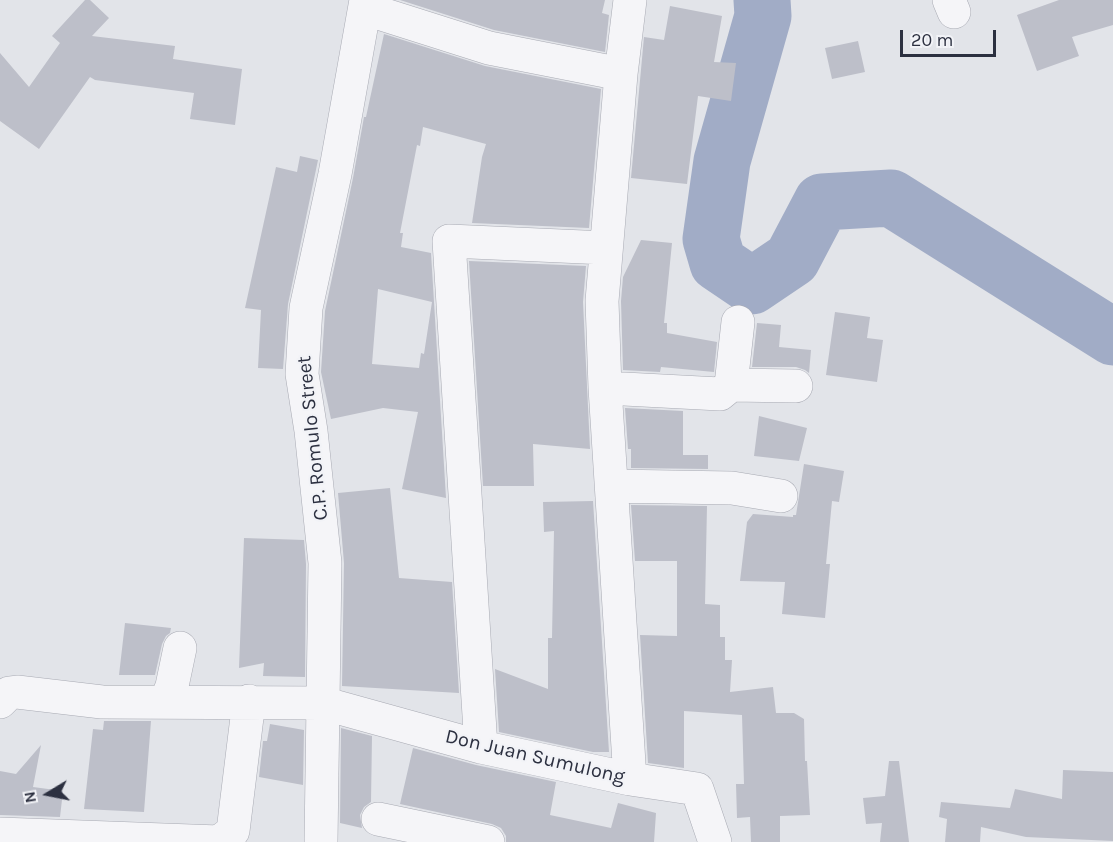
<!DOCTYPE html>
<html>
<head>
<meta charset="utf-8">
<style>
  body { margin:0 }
  #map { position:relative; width:1113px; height:842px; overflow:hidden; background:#e2e4e9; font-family:Karla,sans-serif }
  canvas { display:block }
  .north { position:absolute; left:18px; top:764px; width:60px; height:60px; -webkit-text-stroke:4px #f2f3f7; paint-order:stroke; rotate:260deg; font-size:16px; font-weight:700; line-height:24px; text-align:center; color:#2c3040 }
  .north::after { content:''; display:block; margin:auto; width:21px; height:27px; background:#2c3040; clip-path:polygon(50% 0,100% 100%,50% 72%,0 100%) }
  .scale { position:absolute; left:900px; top:30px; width:96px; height:27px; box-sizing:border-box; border:3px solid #2c3040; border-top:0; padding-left:8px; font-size:18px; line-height:21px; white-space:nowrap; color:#2c3040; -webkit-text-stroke:4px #f2f3f7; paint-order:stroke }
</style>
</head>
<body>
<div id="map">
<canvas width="1113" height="842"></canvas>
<div class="north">N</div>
<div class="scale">20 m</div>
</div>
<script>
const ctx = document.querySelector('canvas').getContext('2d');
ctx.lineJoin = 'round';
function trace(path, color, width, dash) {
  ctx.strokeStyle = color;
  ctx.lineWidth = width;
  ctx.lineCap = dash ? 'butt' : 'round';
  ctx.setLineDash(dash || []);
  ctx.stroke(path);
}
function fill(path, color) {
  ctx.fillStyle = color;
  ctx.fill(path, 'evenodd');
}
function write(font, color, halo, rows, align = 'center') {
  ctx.font = font + ' Karla,sans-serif';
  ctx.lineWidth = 4.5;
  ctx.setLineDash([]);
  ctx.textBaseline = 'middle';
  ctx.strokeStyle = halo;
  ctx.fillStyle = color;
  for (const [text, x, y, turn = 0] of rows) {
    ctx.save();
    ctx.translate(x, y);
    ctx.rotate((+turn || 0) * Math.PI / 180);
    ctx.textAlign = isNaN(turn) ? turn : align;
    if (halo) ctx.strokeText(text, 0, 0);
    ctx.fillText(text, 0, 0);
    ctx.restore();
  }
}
trace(new Path2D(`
  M762,0L763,16L722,161L711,239L718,263L752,286L792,259L822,202L891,198L1113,337`), '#a1acc6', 57);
fill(new Path2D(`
  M85,0H90L109,18L92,36L175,46L173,59L242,69L235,125L190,119L194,93L95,80L90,77L39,149L0,121V53L29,87L60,43L52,36Z
  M400,0H605L602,13L609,15L605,52L494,30Z
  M1059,0H1113V25L1072,37L1079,56L1037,71L1017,15Z
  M670,6L722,16L714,62L736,63L731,101L698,96L687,184L631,178L644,37L664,40Z
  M384,34L485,66L601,89L589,228L472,223L482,157L486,144L423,127L420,146L417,145L400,233H403L401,247L431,253L446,498L402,489L418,412L383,408L331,419L321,372L325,311L353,178L364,117H366ZM378,289L432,302L424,354L421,353L419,368L372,364Z
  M858,41L865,72L832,79L825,48Z
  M300,156L318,160L288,304L283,369L258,368L261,310L245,308L276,167L297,172Z
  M641,240L672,243L664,323H667V333L717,342L714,372L661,367L660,372L623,370L621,301L623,277Z
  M469,261L586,266L583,302L590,449L533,444L534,486H483Z
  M835,312L870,317L867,338L883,340L877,382L826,375Z
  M757,323L781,325L779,347L811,350L809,373L805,370L796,367H752Z
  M625,408L683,411V455H708V469L631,468V449H628Z
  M759,416L807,428L799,461L754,456Z
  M804,464L844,471L839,502L832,501L826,564H830L825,618L782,614L785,582L740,581L747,522L753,514L793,517V515H796Z
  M390,488L399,578L452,582L459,693L342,686L344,563L338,493Z
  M593,501L609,752H593L499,732L495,669L548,689V638H552L554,531L544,532L543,502Z
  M631,505L707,506L705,604L720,605V637H725V660H732L730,692L773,687L776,713H794L804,719L805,761H807L810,815L780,816V842H751L750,817L737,818L736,784H744L742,715L684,711V768L648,763L640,635L677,636V561H635Z
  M244,538L304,540L306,564L305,677L263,676L264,663L239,668Z
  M125,623L171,628L170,633L166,636L162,644L155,675H119Z
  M104,721H151L144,812L84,809L93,729L103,730Z
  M270,724L304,730L303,785L259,777L263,741H267Z
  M341,728L372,736L371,802L364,807L360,815L362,828L340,823Z
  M41,745L33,787L63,791L60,817L0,815V771L16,774Z
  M413,748L476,765L556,782L550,815L611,828L618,803L656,813L654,842H506V836L501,828L492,824L400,804Z
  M889,761H899L909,842H880L882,823L866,824L863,798L885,796Z
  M1063,770L1113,772V841L1026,837L981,827L980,842H945L947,819L939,817L941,802L1010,808L1015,789L1062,799Z`), '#bdbfc9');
const minor = new Path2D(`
  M949,0L954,12
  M366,9L489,48L621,74
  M731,385L738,322
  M605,388L720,394L731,385L796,386
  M612,486L732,488L781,496
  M0,702L9,693L17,692L102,702L322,703L481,747L630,779L697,789L715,842
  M166,702L172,686L180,648
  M481,747L449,241L606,248
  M630,779L605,388L602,301L621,74L630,0
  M378,819L488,842
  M0,834L219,842L233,831L249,701
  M321,842L325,563L311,431L302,374L306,308L335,174L366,0`);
trace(minor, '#a8aab3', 34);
trace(minor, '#f5f5f8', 33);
write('20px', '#2c3040', '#f2f3f7', [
  ["C.P. Romulo Street",313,438,-96],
  ["Don Juan Sumulong",535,757,13]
]);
</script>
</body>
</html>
